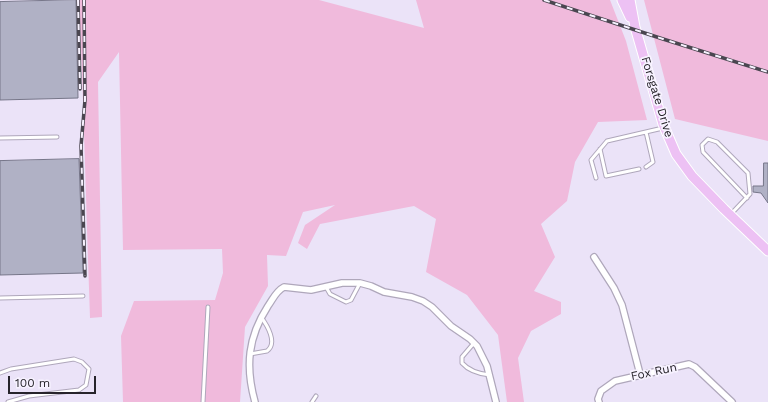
<!DOCTYPE html>
<html>
<head>
<meta charset="utf-8">
<style>
  body { margin:0 }
  #map { position:relative; width:768px; height:402px; overflow:hidden; background:#ebe3f8; font-family:"Work Sans",sans-serif }
  canvas { display:block }
  .scale { position:absolute; left:8px; top:376px; width:88px; height:18px; box-sizing:border-box; border:2px solid #27242b; border-top:0; padding-left:5px; font-size:12px; line-height:14px; white-space:nowrap; color:#27242b; -webkit-text-stroke:3px #f7f2ff; paint-order:stroke }
</style>
</head>
<body>
<div id="map">
<canvas width="768" height="402"></canvas>
<div class="scale">100 m</div>
</div>
<script>
const ctx = document.querySelector('canvas').getContext('2d');
ctx.lineJoin = 'round';
function fill(path, color) {
  ctx.fillStyle = color;
  ctx.fill(path, 'evenodd');
}
function trace(path, color, width, dash) {
  ctx.strokeStyle = color;
  ctx.lineWidth = width;
  ctx.lineCap = dash ? 'butt' : 'round';
  ctx.setLineDash(dash || []);
  ctx.stroke(path);
}
function write(font, color, halo, rows, align = 'center') {
  ctx.font = font + ' "Work Sans",sans-serif';
  ctx.lineWidth = 3.5;
  ctx.setLineDash([]);
  ctx.textBaseline = 'middle';
  ctx.strokeStyle = halo;
  ctx.fillStyle = color;
  for (const [text, x, y, turn = 0] of rows) {
    ctx.save();
    ctx.translate(x, y);
    ctx.rotate((+turn || 0) * Math.PI / 180);
    ctx.textAlign = isNaN(turn) ? turn : align;
    if (halo) ctx.strokeText(text, 0, 0);
    ctx.fillText(text, 0, 0);
    ctx.restore();
  }
}
fill(new Path2D(`
  M79,0H319L424,28L416,0H610L626,41L647,120L598,122L575,162L567,201L541,224L555,257L534,291L561,302V314L531,331L518,358L524,402H507L498,335L467,295L426,272L436,219L414,206L320,224L307,249L298,243L305,225L335,205L303,212L286,256L267,255L268,286L245,327L240,402H123L121,336L134,301L215,300L223,273L222,249L123,250L119,52L98,82L102,317L90,318C86,212 84,106 79,0Z
  M644,0H768V141L675,119Z`), '#f0badc');
const building = new Path2D(`
  M76,0L78,98L0,100V2Z
  M79,159L83,273L0,275V161Z
  M764,163H768V203L761,193L753,192V186H763Z`);
fill(building, '#b0b1c5');
trace(building, '#767689', 1);
const lane = new Path2D(`
  M0,138L57,137
  M600,149L606,176L639,169
  M646,167L653,162L646,132
  M596,178L591,160L607,141L663,128
  M731,214L750,194L748,173L717,142L708,139L702,145L703,152L747,198
  M326,287L330,294L346,302L351,300L360,283
  M0,298L83,296
  M474,343L462,357V363C469,371 480,374 490,375
  M250,354L267,351C278,343 267,325 261,317
  M0,373L11,369L74,359L82,362L89,369L86,385L79,390L29,396L8,402
  M203,402L208,307
  M312,402L316,396`);
const street = new Path2D(`
  M594,257L614,288L622,305L640,374
  M255,402C245,366 248,337 268,306C273,299 276,291 284,287L311,290L342,283H360L371,286L384,292L412,297L423,301L432,307L451,326L470,339L477,346L487,366L496,402
  M599,402L598,399L601,391L615,381L689,364L695,367L732,402`);
const primary = new Path2D(`
  M622,0L630,17
  M630,0L635,27L663,124L676,154L692,176L724,209L768,251`);
trace(lane, '#afa7bb', 5);
trace(street, '#afa7bb', 8);
trace(primary, '#fff', 11);
trace(lane, '#fff', 3);
trace(street, '#fff', 5.5);
trace(primary, '#edc1f4', 9);
const rail = new Path2D(`
  M78,0L80,89
  M84,0L85,100L81,146L85,276
  M544,0L663,39L768,72`);
trace(rail, '#4a4650', 3.5);
trace(rail, '#f7f2ff', 2, [6]);
write('12px', '#27242b', '#f7f2ff', [
  ["Forsgate Drive",657,97,73],
  ["Fox Run",654,372,-12]
]);
</script>
</body>
</html>
